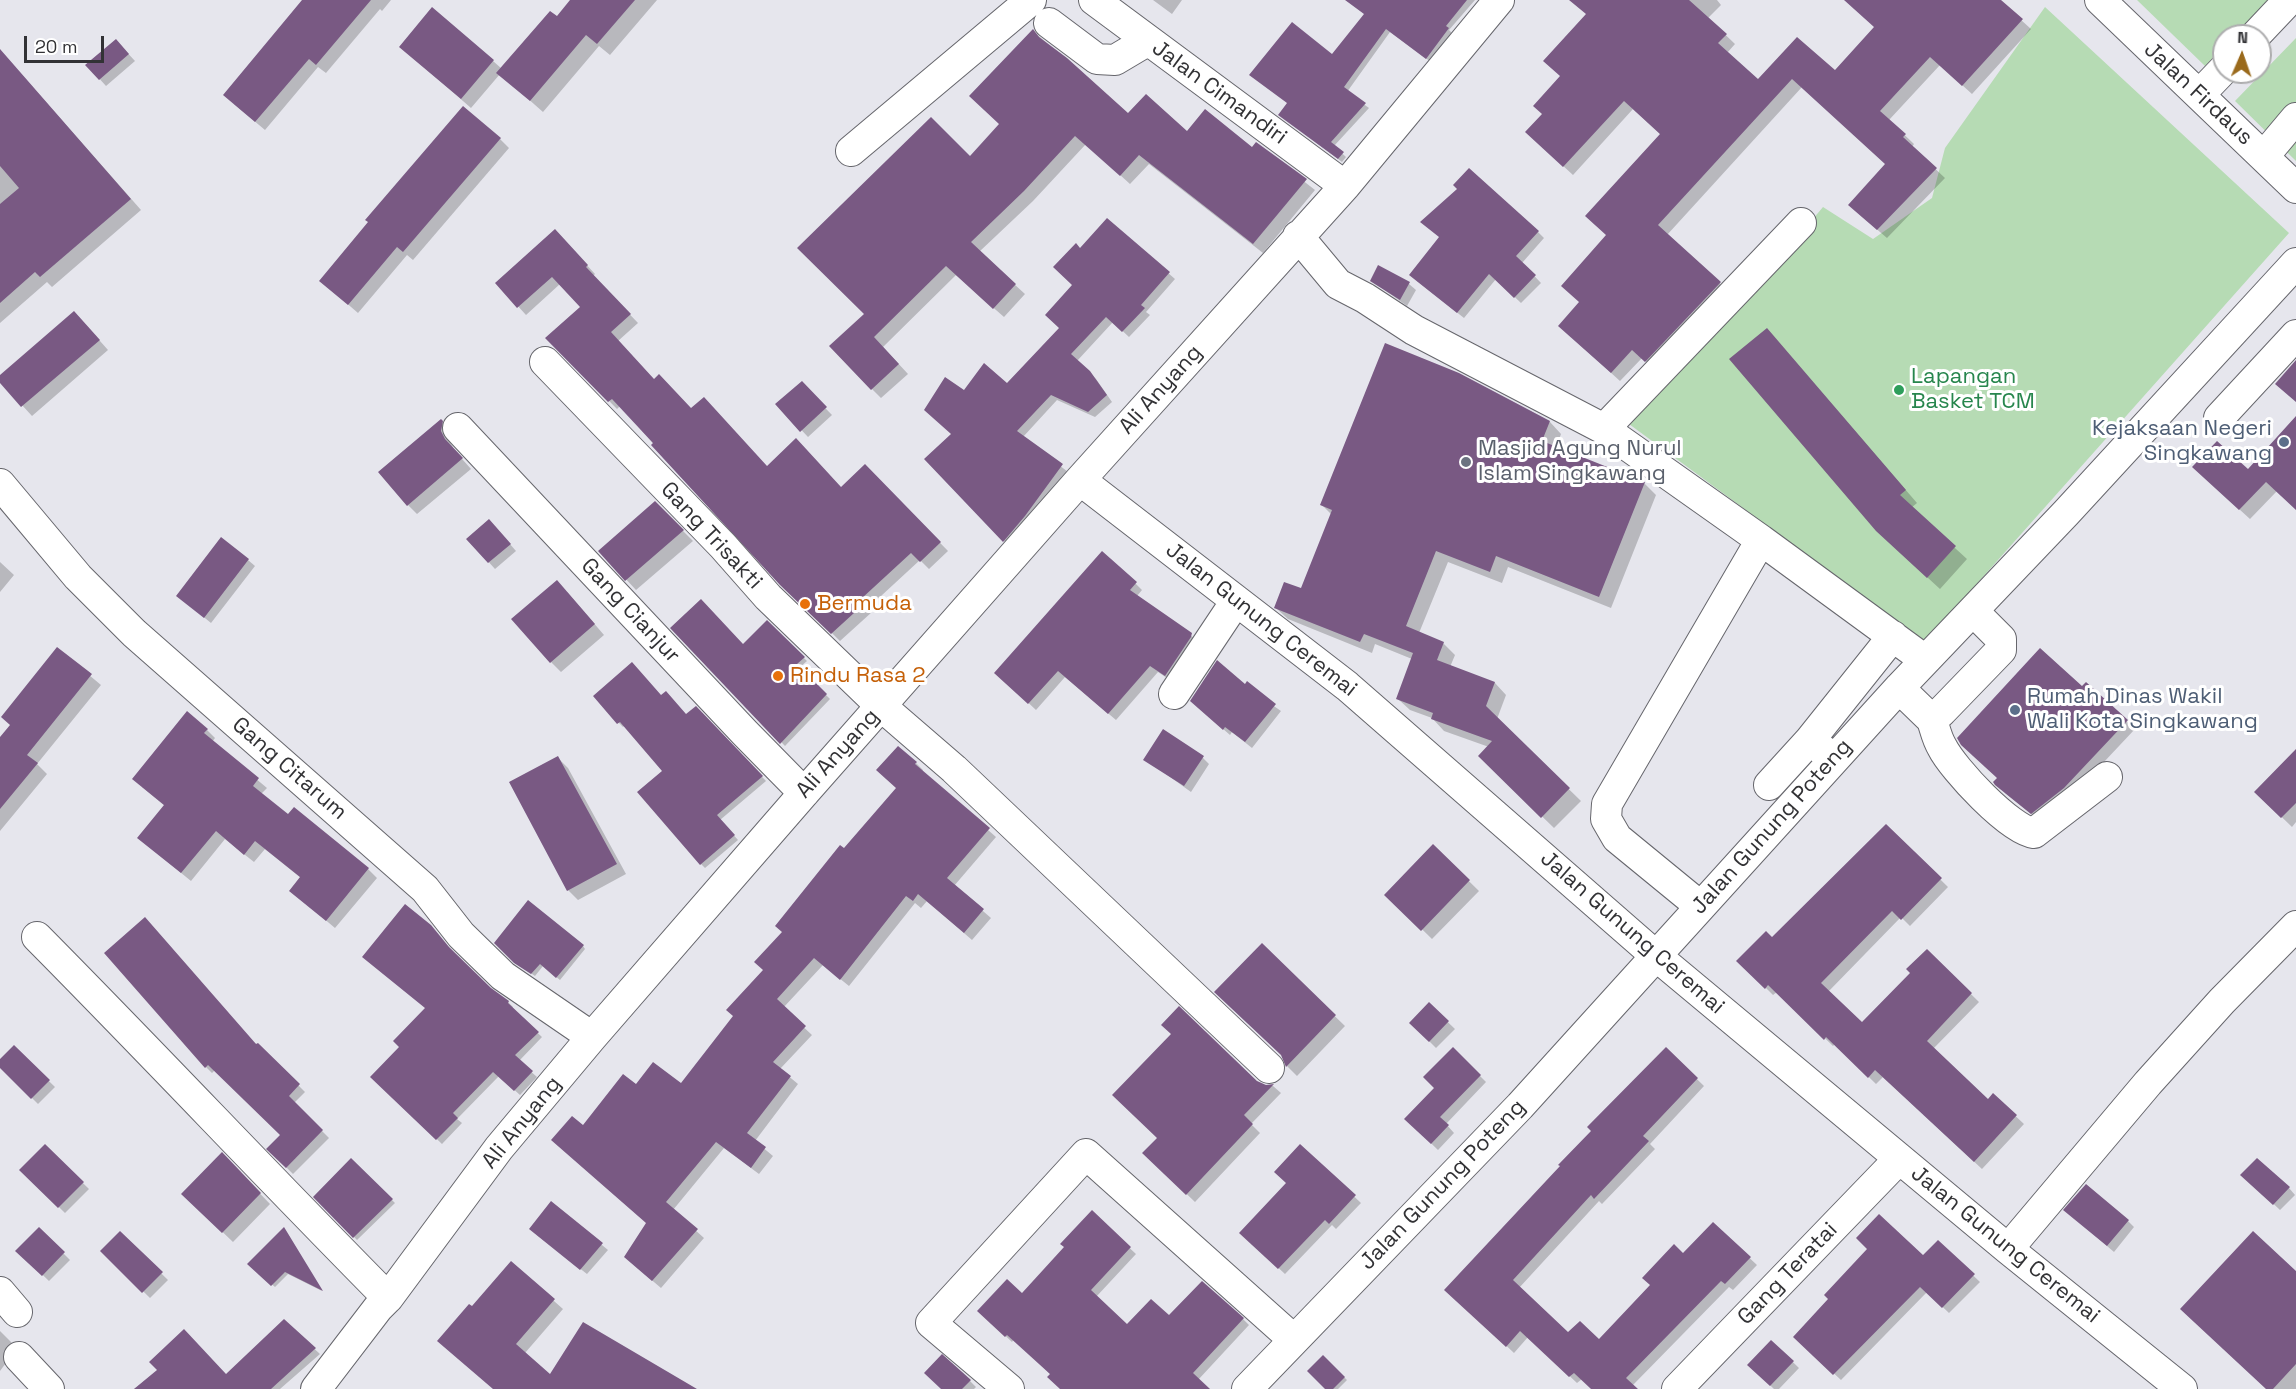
<!DOCTYPE html>
<html>
<head>
<meta charset="utf-8">
<style>
  body { margin:0 }
  #map { position:relative; width:2296px; height:1389px; overflow:hidden; background:#e6e6ed; font-family:"Space Grotesk",sans-serif }
  canvas { display:block }
  .north { position:absolute; left:2212px; top:24px; width:60px; height:60px; box-sizing:border-box; background:#fff; border:2px solid #adadae; border-radius:50%; rotate:2deg; font-size:16px; font-weight:700; line-height:24px; text-align:center; color:#323235 }
  .north::after { content:''; display:block; margin:auto; width:21px; height:27px; background:#9a6a1c; clip-path:polygon(50% 0,100% 100%,50% 72%,0 100%) }
  .scale { position:absolute; left:24px; top:36px; width:80px; height:27px; box-sizing:border-box; border:3px solid #323235; border-top:0; padding-left:8px; font-size:18px; line-height:21px; white-space:nowrap; color:#323235; -webkit-text-stroke:4px #fff; paint-order:stroke }
</style>
</head>
<body>
<div id="map">
<canvas width="2296" height="1389"></canvas>
<div class="north">N</div>
<div class="scale">20 m</div>
</div>
<script>
const ctx = document.querySelector('canvas').getContext('2d');
ctx.lineJoin = 'round';
function fill(path, color) {
  ctx.fillStyle = color;
  ctx.fill(path, 'evenodd');
}
function trace(path, color, width, dash) {
  ctx.strokeStyle = color;
  ctx.lineWidth = width;
  ctx.lineCap = dash ? 'butt' : 'round';
  ctx.setLineDash(dash || []);
  ctx.stroke(path);
}
function write(font, color, halo, rows, align = 'center') {
  ctx.font = font + ' "Space Grotesk",sans-serif';
  ctx.lineWidth = 6;
  ctx.setLineDash([]);
  ctx.textBaseline = 'middle';
  ctx.strokeStyle = halo;
  ctx.fillStyle = color;
  for (const [text, x, y, turn = 0] of rows) {
    ctx.save();
    ctx.translate(x, y);
    ctx.rotate((+turn || 0) * Math.PI / 180);
    ctx.textAlign = isNaN(turn) ? turn : align;
    if (halo) ctx.strokeText(text, 0, 0);
    ctx.fillText(text, 0, 0);
    ctx.restore();
  }
}
fill(new Path2D(`
  M2137,0H2269L2234,36H2224V46L2205,66Z
  M2045,7L2289,233L1925,642L1629,424L1733,314L1823,207L1873,239L1932,198L1945,148Z
  M2296,38V161L2235,101Z`), '#b6dbb4');
fill(new Path2D(`
  M304,0H391L382,11L380,9L326,73L318,67L265,130L234,104Z
  M572,0H657L610,55L599,46L543,112L500,74L471,108L401,47L493,61L502,69L557,18Z
  M1153,0H1182L1172,14Z
  M1346,0H1475L1449,30L1452,33L1431,62L1390,32L1347,92L1369,108L1334,146L1346,157L1342,162L1284,118L1365,14Z
  M1590,0H1717L1721,5L1708,18L1735,44L1727,53L1758,81L1835,72L1876,27L1845,0H1999L2031,29L1972,94L1940,65L1889,120L1914,144L1912,147L1945,178L1887,238L1859,214L1887,165L1802,87L1667,235L1729,292L1655,369L1642,358L1620,381L1569,335L1608,236L1661,135L1633,109L1573,175L1536,141L1543,114L1588,15Z
  M1033,31L1128,115L1252,149L1256,144L1315,190L1263,253L1149,164L1130,184L1086,144L1033,201L979,252L1025,294L1004,317L956,275L883,347L908,374L881,398L872,389L866,314L970,158L1001,125Z
  M122,47L135,61L106,86L87,65Z
  M0,76H23L141,210L52,287L47,282L0,323Z
  M500,139L509,148L413,260L407,255L358,313L321,281Z
  M1107,220L1175,279L1146,312L1150,315L1129,337L1113,322L1077,361L1096,379L1112,402L1095,417L1057,400L1023,437L1068,472L1010,547L926,459L952,434L964,393L1008,385L1061,328L1074,285L1080,250Z
  M1538,232L1544,238L1522,263L1541,283L1521,303L1496,279L1464,318L1417,281Z
  M563,239L595,274L593,276L638,323L618,341L654,380L767,467L841,489L865,466L948,551L929,569L920,560L868,608L872,612L840,641L782,584L683,477L620,406L617,409L547,338L582,307L560,284L526,315L497,283Z
  M1379,267L1409,284L1416,290L1407,306L1372,281Z
  M84,323L108,350L32,416L0,381V377Z
  M1778,342L1917,503L1911,508L1967,559L1940,589L1890,543Z
  M801,383L832,415L808,437L777,404Z
  M2296,419V509L2277,491L2250,519L2204,477L2248,471Z
  M441,421L452,432L450,442L455,451L471,469L417,514L408,505Z
  M1550,422L1561,434L1556,448L1644,483L1656,495L1611,608L1508,567L1502,583L1448,562L1419,633L1443,643L1455,655L1450,667L1495,683L1506,695L1497,719L1581,801L1554,828L1480,756L1489,747L1444,731L1432,718L1410,710L1398,699L1412,659L1375,644L1372,653L1288,619L1276,608L1302,590L1332,515L1322,505Z
  M655,503L693,541L636,590L600,551Z
  M495,527L516,551L495,569L468,539Z
  M248,560L255,566L211,623L178,596Z
  M0,562L14,575L0,592Z
  M1135,583L1142,590L1137,596L1198,641L1173,682L1158,672L1116,720L1065,677L1036,710L1003,679Z
  M567,592L604,635L561,672L551,662Z
  M767,622L807,661L799,668L830,699L785,746L672,628L743,646Z
  M58,649L101,685L37,764L47,774L0,831V740L12,725Z
  M2086,684L2135,729L2072,796L2040,821L2005,793Z
  M1245,686L1281,711L1252,748L1232,732L1230,735L1198,707Z
  M595,696L661,697L686,716L696,708L766,781L720,820L738,840L705,868L701,864L664,771L625,725L623,727L619,723Z
  M207,730L215,738L212,742L267,788L261,794L289,816L368,869L377,878L335,928L291,891L301,878L265,849L254,862L225,839L191,881L148,846L165,806L142,787Z
  M2296,751V822L2292,827L2256,792Z
  M558,758L568,768L626,874L578,900L568,890Z
  M1203,758L1209,764L1191,792L1145,759Z
  M916,763L923,770L922,772L996,837L954,886L991,918L972,940L927,901L921,908L915,903L849,986L823,965L783,1008L812,1035L780,1069L798,1084L755,1141L773,1156L759,1174L724,1148L673,1210L704,1238L661,1288L634,1265L648,1223L583,1127L636,1086H681L735,1016L765,970L783,933L844,850L898,788Z
  M1886,826L1948,887L1910,926L1901,917L1828,992L1862,1024L1912,973L1927,951L1979,1002L1933,1049L1988,1101L1993,1095L2024,1124L1982,1169L1883,1077L1876,1084L1835,1044L1833,1046L1777,992L1773,995L1739,961L1772,939Z
  M1433,846L1479,891L1432,939L1386,894Z
  M583,946L585,949L560,980L543,966L535,976L519,965Z
  M1262,946L1345,1026L1297,1076L1287,1066L1283,1056Z
  M106,953L258,1045L305,1092L294,1103L329,1138L293,1174L268,1149L282,1135L215,1070L212,1073L206,1067Z
  M453,954L490,990L508,1002L513,1007L512,1009L542,1037L519,1061L537,1077L520,1095L499,1076L457,1119L462,1123L442,1144L372,1077L401,1047L426,1009Z
  M1429,1004L1455,1029L1436,1048L1411,1023Z
  M1173,1035L1265,1086H1273L1281,1093L1251,1124L1260,1133L1195,1202L1144,1153L1159,1138Z
  M14,1047L55,1087L38,1104L0,1066V1061Z
  M1453,1049L1486,1082L1446,1124L1454,1133L1438,1150L1406,1119L1436,1088Z
  M1666,1049L1704,1086L1650,1144L1655,1149L1602,1204L1599,1201L1519,1288L1569,1334L1599,1341L1713,1224L1757,1265L1733,1290L1729,1287L1632,1386L1636,1389H1593L1582,1379L1577,1383L1528,1337L1514,1353L1454,1296L1562,1167Z
  M45,1146L89,1189L65,1213L21,1170Z
  M1301,1146L1361,1203L1336,1229L1332,1225L1285,1274L1241,1233L1288,1183Z
  M222,1154L270,1204L233,1242L183,1194Z
  M351,1160L395,1203L357,1240L315,1197Z
  M2243,1175L2289,1188L2295,1195L2280,1210Z
  M551,1203L608,1250L587,1274L537,1235Z
  M1092,1213L1136,1254L1096,1297L1127,1326L1169,1317L1243,1319L1249,1325L1198,1380L1204,1389H1062L1051,1375L1014,1339L1012,1342L979,1311L1022,1295L1066,1247Z
  M2072,1216L2128,1221L2134,1227L2114,1252Z
  M39,1229L70,1260L49,1281L18,1251Z
  M286,1231L322,1291L288,1274L275,1287L249,1264Z
  M120,1233L168,1280L150,1298L102,1251Z
  M1938,1242L1980,1282L1949,1313L1927,1292L1841,1380L1795,1337L1923,1257Z
  M511,1263L563,1309L525,1353L551,1376L688,1389H494L472,1308Z
  M2296,1273V1389H2268Z
  M284,1321L320,1354L280,1389H134L159,1370L226,1376Z
  M0,1331L17,1348L0,1371Z
  M1772,1342L1799,1368L1779,1389H1774L1749,1365Z
  M1323,1357L1347,1380L1338,1389H1327Z
  M970,1381L976,1387L974,1389H943Z`), '#0003');
fill(new Path2D(`
  M302,0H371L316,65L309,59L255,122L223,95Z
  M570,0H635L597,44L586,35L530,101L496,73L550,11L557,16Z
  M1345,0H1467L1446,26L1449,28L1426,59L1386,29L1344,87L1366,103L1331,142L1344,152L1338,159L1278,115L1287,103L1249,75L1292,22L1332,54L1364,14Z
  M1569,0H1689L1727,34L1718,43L1758,79L1797,37L1835,70L1874,27L1844,0H2001L2023,19L1962,86L1930,57L1880,111L1906,134L1903,137L1937,168L1877,230L1848,205L1885,164L1792,79L1658,225L1721,282L1645,362L1632,350L1611,373L1558,326L1579,302L1561,286L1606,235L1585,216L1660,134L1624,101L1563,167L1525,132L1542,114L1533,106L1560,76L1543,61L1586,14Z
  M432,7L494,60L461,99L399,47Z
  M1033,29L1039,37L1067,58L1128,113L1146,94L1187,131L1205,109L1252,147L1256,142L1307,179L1253,244L1139,155L1120,176L1075,136L1024,191L971,242L1016,284L993,309L946,266L874,337L899,364L871,390L829,346L864,314L797,248L931,117L970,156L999,124L969,96Z
  M116,39L129,54L99,80L85,65Z
  M0,49L131,199L40,277L35,272L0,303V204L19,188L0,166Z
  M463,106L501,138L403,252L397,247L348,305L319,281L368,222L365,220Z
  M1469,168L1539,231L1516,256L1536,275L1514,298L1489,274L1457,313L1409,275L1439,237L1420,222L1457,189L1453,185Z
  M1107,218L1170,272L1141,305L1145,308L1122,332L1106,317L1071,354L1090,371L1107,395L1088,412L1051,395L1017,431L1063,464L1025,516L1003,542L924,459L951,434L924,410L945,377L964,390L984,363L1007,383L1059,328L1045,315L1072,285L1053,267L1076,243L1080,248Z
  M555,229L588,265L586,267L631,314L611,332L654,379L659,374L691,408L704,397L767,466L796,438L841,487L865,464L941,542L920,562L911,553L861,599L865,603L831,634L780,585L651,445L653,443L612,399L608,402L545,338L580,307L552,277L517,308L495,283Z
  M1378,265L1410,282L1400,300L1370,281Z
  M74,311L100,340L21,407L0,383V375Z
  M1767,328L1906,490L1900,495L1956,546L1927,578L1876,531L1729,359Z
  M1385,343L1459,373L1550,421L1542,441L1645,482L1599,597L1496,556L1490,572L1436,551L1406,626L1444,642L1437,660L1495,682L1486,706L1570,788L1541,818L1478,756L1492,741L1431,719L1433,713L1396,699L1413,653L1364,634L1360,642L1274,608L1284,582L1301,588L1332,510L1320,505Z
  M2296,360V402L2275,384Z
  M802,381L827,407L800,432L775,404Z
  M2296,416V510L2266,482L2239,510L2192,467L2217,441L2248,469Z
  M441,419L443,421L441,431L445,439L463,458L407,506L378,472Z
  M655,501L684,530L625,581L598,551Z
  M489,519L511,544L488,563L466,539Z
  M221,537L249,559L204,618L176,596Z
  M1102,551L1137,582L1130,590L1192,633L1191,637L1165,676L1150,666L1108,714L1058,671L1028,704L994,673Z
  M557,580L595,624L550,663L511,619Z
  M701,599L743,644L767,620L805,657L797,664L827,694L780,744L670,628Z
  M57,647L92,674L27,755L38,763L0,809V737L10,725L1,717Z
  M2040,648L2082,686L2086,682L2128,720L2064,788L2031,814L1995,785L1993,782L1997,778L1961,745L1957,738Z
  M1217,660L1245,684L1247,681L1276,704L1245,742L1225,727L1223,730L1190,701Z
  M632,662L661,695L666,691L686,714L696,706L763,776L717,815L735,835L700,865L637,792L662,771L620,722L617,724L593,696Z
  M187,711L208,729L204,733L259,778L253,786L288,814L294,807L369,868L326,921L289,891L300,877L255,841L244,855L216,831L181,873L137,838L164,805L132,779Z
  M1163,729L1204,756L1184,786L1143,760Z
  M898,746L917,762L915,764L990,828L947,878L984,909L964,933L918,894L913,901L906,896L840,980L814,958L777,999L806,1026L773,1062L791,1076L747,1133L766,1147L751,1168L716,1142L666,1202L698,1229L652,1281L624,1257L646,1223L551,1140L572,1116L583,1125L623,1074L636,1084L653,1062L681,1083L733,1016L726,1010L763,970L754,962L782,932L775,926L840,845L844,848L896,788L876,770Z
  M2296,749V803L2281,818L2254,792Z
  M558,756L617,864L567,891L509,782Z
  M1886,824L1942,878L1901,920L1892,911L1821,983L1862,1022L1910,973L1906,969L1927,949L1972,993L1927,1041L1988,1099L1993,1093L2017,1115L1974,1162L1875,1070L1868,1078L1826,1037L1824,1040L1768,985L1765,989L1736,961L1766,931L1772,937Z
  M1433,844L1470,880L1421,931L1384,895Z
  M528,900L584,945L556,978L540,964L531,974L514,963L494,943Z
  M405,904L431,925L449,947L491,988L509,1001L508,1003L539,1032L515,1055L533,1071L514,1091L493,1072L453,1113L458,1118L436,1140L370,1077L399,1047L393,1041L425,1008L362,957Z
  M145,917L256,1044L258,1043L300,1084L289,1096L323,1130L286,1168L266,1149L280,1135L208,1065L205,1068L104,953Z
  M1262,943L1336,1015L1286,1067L1281,1055L1214,992Z
  M1429,1002L1449,1021L1429,1042L1409,1023Z
  M1179,1006L1257,1081L1266,1085L1274,1084L1244,1115L1253,1124L1186,1195L1142,1153L1157,1138L1112,1095L1171,1034L1161,1025Z
  M14,1045L50,1080L31,1099L0,1068V1059Z
  M1453,1047L1481,1075L1440,1117L1449,1125L1431,1144L1404,1119L1434,1088L1423,1077Z
  M1666,1047L1698,1078L1643,1136L1649,1141L1594,1199L1591,1195L1513,1280L1568,1332L1580,1321L1599,1339L1650,1285L1642,1278L1674,1244L1683,1253L1713,1222L1751,1257L1725,1284L1721,1281L1626,1378L1638,1389H1591L1574,1373L1569,1377L1520,1331L1506,1347L1444,1290L1560,1166L1558,1165L1591,1131L1587,1127Z
  M45,1144L84,1182L58,1208L19,1170Z
  M1300,1144L1356,1195L1329,1224L1325,1220L1278,1269L1239,1233L1286,1183L1274,1172Z
  M222,1152L261,1193L222,1233L181,1194Z
  M351,1158L393,1199L353,1238L313,1197Z
  M2257,1158L2290,1187L2273,1205L2240,1175Z
  M2086,1184L2129,1220L2107,1246L2063,1210Z
  M551,1201L603,1243L580,1270L529,1229Z
  M1092,1210L1131,1247L1091,1290L1127,1324L1151,1299L1169,1315L1202,1281L1244,1318L1193,1373L1210,1389H1060L1047,1377L1050,1374L1007,1335L1005,1337L977,1311L1007,1279L1022,1293L1064,1247L1060,1244Z
  M1879,1214L1923,1255L1938,1240L1975,1274L1942,1308L1920,1287L1833,1375L1793,1337L1828,1299L1824,1295L1867,1249L1856,1238Z
  M39,1227L65,1252L42,1276L15,1251Z
  M284,1227L323,1291L285,1272L271,1286L247,1264Z
  M120,1231L163,1272L142,1293L100,1251Z
  M2253,1231L2296,1271V1364L2273,1389H2266L2180,1309Z
  M511,1261L555,1299L516,1344L550,1374L583,1322L697,1389H493L437,1341L469,1304L472,1306Z
  M284,1319L316,1348L271,1389H134L157,1370L149,1362L184,1329L226,1374Z
  M1771,1340L1794,1361L1770,1386L1747,1365Z
  M942,1354L971,1380L962,1389H941L924,1373Z
  M1323,1355L1345,1377L1333,1389H1325L1307,1371Z`), '#795983');
const minor = new Path2D(`
  M1094,0L1345,186
  M2100,0L2296,188
  M1049,23L1097,59L1115,60L1147,41
  M2255,36L2289,0
  M2199,95L2224,69
  M851,151L1031,0
  M2264,156L2296,118
  M1298,236L1338,284L1365,298L1414,330L1604,429
  M545,362L723,546L768,597L881,706L954,769L1269,1068
  M2219,418L2296,335
  M458,428L745,733L804,793
  M1080,480L1347,686L1655,955L2008,1249L2182,1389
  M0,484L78,577L134,633L425,889L461,935L503,976L592,1037
  M1761,540L1925,660
  M1899,688L1932,720L1942,711L2001,650V639L1973,611
  M1174,694L1236,601
  M1932,720C1935,729 1937,739 1942,747C1953,769 2010,830 2034,833L2107,777
  M1810,740L1893,636
  M1769,785L1810,740L1825,752
  M1700,906L1617,838L1606,819L1607,804L1761,540L1604,429L1801,223
  M37,937C155,1056 270,1179 388,1298
  M2008,1249L2148,1083L2222,1001L2296,926
  M0,1292L17,1312
  M19,1357L49,1389
  M316,1389L378,1308L388,1298L499,1148L592,1037L804,793L1080,480L1345,186L1499,0
  M1009,1389L931,1323L1086,1154L1294,1340
  M1247,1389L1520,1106L1899,688L2066,513L2296,263
  M1677,1389L1899,1159`);
trace(minor, '#66666c', 32);
trace(minor, '#fff', 30);
for (const [x, y, r, color] of [
  [1899,390,6,"#2e9e5b"],
  [2284,442,6,"#5c6f8a"],
  [1466,462,6,"#6b7280"],
  [805,604,6,"#e8710a"],
  [778,676,6,"#e8710a"],
  [2015,710,6,"#5c6f8a"]
]) {
  const dot = new Path2D();
  dot.arc(x, y, r, 0, 2 * Math.PI);
  ctx.fillStyle = color;
  ctx.fill(dot);
  trace(dot, '#fff', 2);
}
write('22px', '#323235', '#fff', [
  ["Jalan Cimandiri",1219,93,36],
  ["Jalan Firdaus",2198,94,43],
  ["Ali Anyang",1161,390,-48],
  ["Gang Trisakti",711,536,47],
  ["Gang Cianjur",630,611,47],
  ["Jalan Gunung Ceremai",1261,620,38],
  ["Ali Anyang",838,754,-48],
  ["Gang Citarum",289,769,41],
  ["Jalan Gunung Poteng",1772,827,-48],
  ["Jalan Gunung Ceremai",1632,933,41],
  ["Ali Anyang",522,1123,-51],
  ["Jalan Gunung Poteng",1443,1185,-46],
  ["Jalan Gunung Ceremai",2005,1245,39],
  ["Gang Teratai",1788,1274,-46]
]);
write('22px', '#27864d', '#fff', [
  ["Lapangan",1911,377],
  ["Basket TCM",1911,402]
], 'left');
write('22px', '#4e5e75', '#fff', [
  ["Kejaksaan Negeri",2272,429],
  ["Singkawang",2272,454],
  ["Rumah Dinas Wakil",2027,697,"left"],
  ["Wali Kota Singkawang",2027,722,"left"]
], 'right');
write('22px', '#5b616d', '#fff', [
  ["Masjid Agung Nurul",1478,449],
  ["Islam Singkawang",1478,474]
], 'left');
write('22px', '#c56008', '#fff', [
  ["Bermuda",817,604],
  ["Rindu Rasa 2",790,676]
], 'left');
</script>
</body>
</html>
